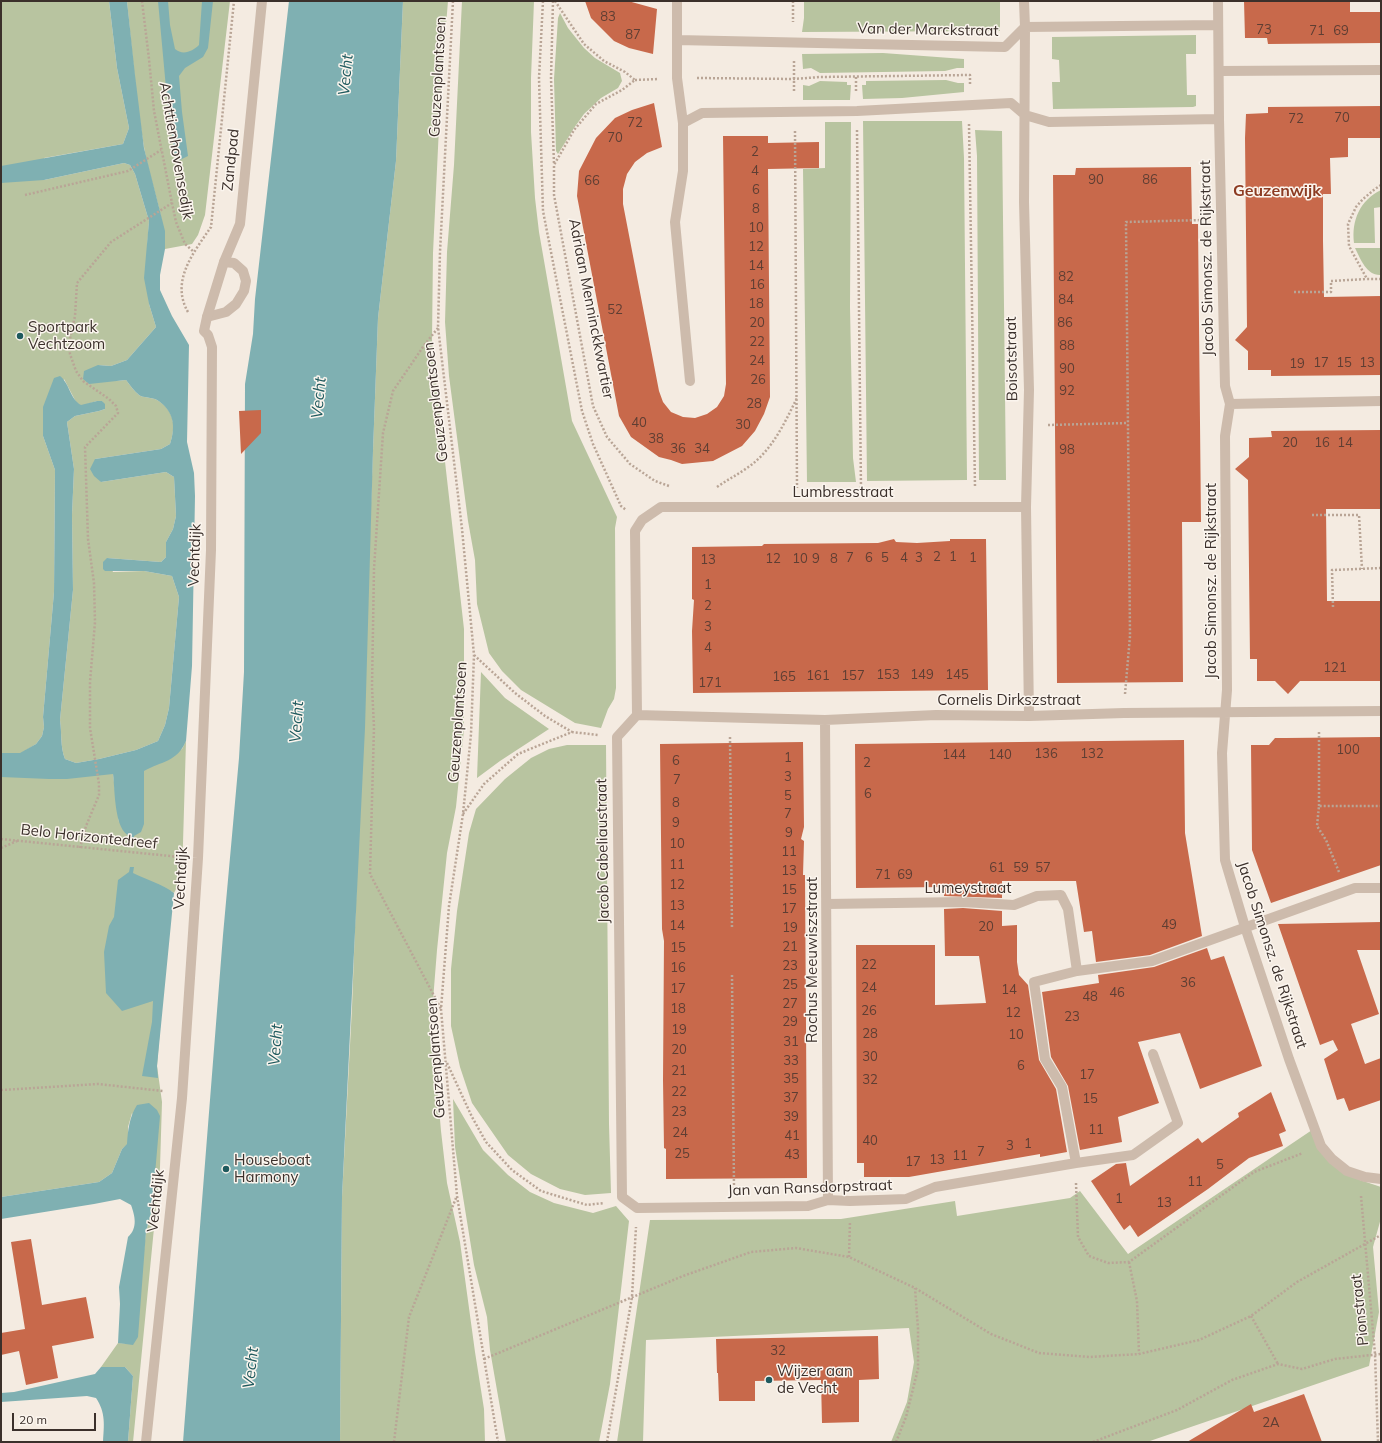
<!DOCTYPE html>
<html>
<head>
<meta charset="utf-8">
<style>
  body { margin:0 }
  #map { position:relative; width:1382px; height:1443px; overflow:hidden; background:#f4ebe1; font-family:Mulish,sans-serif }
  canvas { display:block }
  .frame { position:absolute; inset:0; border:2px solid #3b302b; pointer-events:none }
  .scale { position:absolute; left:12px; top:1413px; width:84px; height:18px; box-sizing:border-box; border:2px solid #3b302b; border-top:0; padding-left:5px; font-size:12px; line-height:14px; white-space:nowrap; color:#3b302b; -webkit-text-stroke:3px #fbf5ee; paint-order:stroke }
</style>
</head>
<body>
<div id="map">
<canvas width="1382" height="1443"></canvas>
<div class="frame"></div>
<div class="scale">20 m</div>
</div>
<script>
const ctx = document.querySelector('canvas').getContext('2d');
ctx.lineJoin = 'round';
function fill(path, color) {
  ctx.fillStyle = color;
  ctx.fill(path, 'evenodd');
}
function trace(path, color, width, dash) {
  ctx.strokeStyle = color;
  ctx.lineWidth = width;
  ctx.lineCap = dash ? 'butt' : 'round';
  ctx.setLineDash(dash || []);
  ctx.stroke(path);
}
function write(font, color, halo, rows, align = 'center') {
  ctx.font = font + ' Mulish,sans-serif';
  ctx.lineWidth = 3;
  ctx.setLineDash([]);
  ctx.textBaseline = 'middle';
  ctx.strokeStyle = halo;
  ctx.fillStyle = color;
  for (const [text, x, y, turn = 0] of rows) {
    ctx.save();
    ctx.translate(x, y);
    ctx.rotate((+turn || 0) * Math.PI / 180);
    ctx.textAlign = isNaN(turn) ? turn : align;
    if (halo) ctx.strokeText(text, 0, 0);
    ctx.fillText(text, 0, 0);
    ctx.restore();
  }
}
fill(new Path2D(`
  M1,1H109L117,68L129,128L123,144L44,158V180L124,163L130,165L135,174L149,221L147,249L149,304L156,327L127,360L111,366L98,365L116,381L126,380C130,385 134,391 139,395C143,398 152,397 157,400C175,411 176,426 170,444L161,449L95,459L101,482L166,472L174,477L176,516L173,529L166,542V557L161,562L107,558L113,572L144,571L172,576L179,597L169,708L165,725L158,741L136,750L99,759L76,763L65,759C60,746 62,733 60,720L73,590L72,515L74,469L67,422L75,416L99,411L105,409L102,401H97L81,406L76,402L64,379L43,436L55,470L54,592L43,717L44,727L42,736L36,744L20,754L1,753Z
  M127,1H230L205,215L198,235L192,244L165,249C164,213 150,182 144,147C136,99 132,50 127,1Z
  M403,1H448L441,85L433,253L432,340L438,400L464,629V729L456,807L447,853L437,950L432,1013L436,1073L441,1131L447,1183L460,1242L475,1352L484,1409L485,1442H340L342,1197L352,1007L378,318L396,161Z
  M462,1H534L531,78V132L535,198L539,232L572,421L617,517L615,528L616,688L614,699L608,709L601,728L575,723L521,690L502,671L489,653L477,604L475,560L468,521L449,376L445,322L447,252L454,165Z
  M804,1H1000V31L802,32L804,18Z
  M560,13L568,28L584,48L595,58L620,73L622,81L618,88L601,98L584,114L574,128L558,154L556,151L554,79L558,18Z
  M1196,35V54H1186L1187,95H1196V106L1193,107L1053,109L1052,82H1060L1059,60L1052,59V37Z
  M883,53L964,59V68H957L945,71L820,73L811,68L803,69L802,54Z
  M946,80L958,83H964V92L902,98L863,99L862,85H866V81Z
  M820,81L847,82V85H851L850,100H803V85L809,86Z
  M863,121H962L964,158L967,480L867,481Z
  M825,122H851L850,307L853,458L856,482H807L803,169L825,168Z
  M975,130L1002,131L1006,480H979L977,156Z
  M1381,190V207L1374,208L1375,243H1354C1351,221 1360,200 1381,190Z
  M1355,248H1381V275C1367,276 1361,260 1355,248Z
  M481,672L505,698L549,729L500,761L477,778Z
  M186,741L182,877L174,893L171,891L157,1066L162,1102L160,1167L133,1442H128L133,1376L125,1367H101L118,1343L133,1344L146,1232L152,1209L156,1170L132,1113L128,1127V1144L122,1149L112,1173L99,1182L1,1197V773L113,774L119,822L140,767L182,749Z
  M567,745H606L609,1124L611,1193L585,1195L560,1189L531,1174L508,1155L472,1103L460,1067L451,1026V969L457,911L469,833L476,809L505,779L531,758L549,749Z
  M453,1099L483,1150L508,1175L530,1192L554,1203L593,1213L616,1206L629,1221L610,1384L599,1442H506L490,1350L487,1317L474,1265L455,1147Z
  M1312,1130L1325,1147L1360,1180L1381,1187V1218L1373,1247L1379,1312L1369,1366L1147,1442H891L907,1402L914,1362L909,1328L646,1340L643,1442H617L650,1220L841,1219L955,1201L957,1216L1070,1198L1080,1191L1128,1254Z`), '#b8c4a0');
fill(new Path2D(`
  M109,1H127L135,75L144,148L165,231V249L160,275V290L172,316L189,345L187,442L194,473L195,496L192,666L186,741C177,762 162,761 144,771V824L141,832L134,836V841H130V836C114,831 115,789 113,774L67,779H49L1,777V753H20L36,744L42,736L44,727L43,717L54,592L55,470L43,436V407L54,378L60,376C70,384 70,399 81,405L97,401H102L105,404V409L99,411L75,416L67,422L74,469L72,515L73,590L60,720C62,733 60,746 65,759L76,763L99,759L136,750L158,741L165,725L169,708L179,597L172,576L144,571H105L103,569V562L107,558L161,562L166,557V542L173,529L176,516L174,477L166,472L101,482L94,476L90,469L95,459L161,449L170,444C176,426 174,411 157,400C152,397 143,398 139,395C134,391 130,385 126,380L89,384L83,379L84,371L98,365L111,366L127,360L156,327L149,304L144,278L149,221L135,174L130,165L124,163L44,180L1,183V166L123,144L129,128L117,68Z
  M158,1H168L170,25L175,49C183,56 193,51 199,45L202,1H213L208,48L203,57L185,68L179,76L182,112L188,156L180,160L175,158L167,99Z
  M289,1H403L396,161L378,318L373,451L365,728L342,1197L340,1442H183L223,935L239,758L244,672L245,384L253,334L255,299Z
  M130,867H134L133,873C147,880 162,884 174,893L157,1066L158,1078L142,1076L152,1022L153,1001L122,1011L106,993L104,952L109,926L114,917L118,880L129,872Z
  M149,1103L157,1110L160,1116L152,1209L146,1232L138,1337L133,1345L118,1343L120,1304L119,1287L128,1237C138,1228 135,1216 131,1205L120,1199L94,1204L1,1219V1197L99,1182L112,1173L122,1149L127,1144C128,1130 129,1118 137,1105Z
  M101,1367H125L133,1376L128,1442H103C104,1425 106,1413 96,1398L87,1396L1,1402V1393L14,1392L95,1374Z`), '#7fb0b2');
fill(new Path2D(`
  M585,1H628L657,9L653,54L629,48L614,41L591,18Z
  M1244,1H1350V12H1381V43L1268,44L1267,38H1245Z
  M654,103L662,147L647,153L635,162L627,174L623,189V204L659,391L663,402L671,412L683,417L695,418L707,414L717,407L724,396L726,384L723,136H768V143L819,142V168L768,169L770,397L764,414L755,431L742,446L713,461L682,464L671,460L659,457L631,437L619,416L577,196L579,171L596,138L615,118L632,110Z
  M1381,106V138H1348V157L1330,158L1331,194H1323V241L1324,297L1381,296V375L1271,376V370H1248V351L1235,340L1247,327L1245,138L1246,114L1268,113V107Z
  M1191,167L1192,224H1198L1201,522H1182L1183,682L1057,683L1053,175H1075L1076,168Z
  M261,410V433L241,454L239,411Z
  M1381,430V509H1326L1327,601H1381V681H1300L1288,694L1275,681H1257V659H1250L1248,480L1235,469L1249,457V438L1272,437L1271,431Z
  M894,539L896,542L917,543L950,541V539H986L988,690L693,693L692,631L694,600L692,599V547L762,546L764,544L878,543Z
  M1381,737V865L1271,903L1252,850L1251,745H1269L1275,738H1286Z
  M1184,740L1185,833L1202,936L1150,955L1096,962L1092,931L1084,932L1076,881H1002V898L944,896V887L856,888L855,744Z
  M803,742L804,827L801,839L804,841L803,875H805L807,1178L666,1179V1149L664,1148L663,1080L664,941L662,929L660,744Z
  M963,908L1002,911V926L1017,925V962L1019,975L1028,985L1039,1060L1056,1089L1067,1152L1040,1157V1154L909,1177H864V1163H857L856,945H935V1005L986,1003L979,956H945L944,909Z
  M1381,922V950H1357L1379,1014L1351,1024L1365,1064L1381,1058V1100L1349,1111L1344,1098L1337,1100L1324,1059L1338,1050L1333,1040L1320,1045L1278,924Z
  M1207,948L1211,960L1224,956L1262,1066L1200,1089L1180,1033L1138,1042L1159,1103L1118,1117L1122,1142L1080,1150L1068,1086L1051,1057L1042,992L1099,983L1098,975L1154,967Z
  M1271,1092L1286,1131L1279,1134L1283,1146L1249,1158L1208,1189L1138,1237L1130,1225L1124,1230L1091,1181L1116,1164L1126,1163L1130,1186L1198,1138L1202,1143L1239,1117L1238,1113Z
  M31,1239L42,1305L86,1297L94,1338L52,1346L58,1378L26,1385L19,1351L1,1355V1333L25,1329L11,1242Z
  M878,1336L879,1379L859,1380V1422L822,1423L821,1380L755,1381V1401H719L718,1373H717L716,1339Z
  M1304,1394L1322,1442H1187L1251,1404L1254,1412Z`), '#c8694b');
trace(new Path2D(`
  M142,1L149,59L154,111L172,203L176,222L185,244L194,252
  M453,1L440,252L438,327L462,529L474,655L471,734L463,814L449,906L441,1009L457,1196L498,1442
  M543,1L539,78L543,211L582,411L593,444L621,506L626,510
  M553,1L551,78L554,164
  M555,1L584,44L604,61L625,72L635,80L622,90L596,104L574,130L554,165V195L593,406L607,437L630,464L655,481L669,486
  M793,1V22
  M794,61V92
  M856,77V93
  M697,78L794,79L820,77L970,75V85
  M635,80L658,79
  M969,124L975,487
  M857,130L861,489
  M795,131L797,488
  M1381,185L1375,189L1363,199L1356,207L1348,224L1349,246L1367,279H1381
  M25,195L128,171L161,150
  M1294,292H1331V281L1367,279
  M188,312C170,281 194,252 211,227L234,1
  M438,328L425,344L393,391L383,433L374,569L372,687L374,727L370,874L441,1009
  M1048,425L1127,423
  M717,487C727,480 737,475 747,468C772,451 784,424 797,398
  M1312,515H1359L1362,569
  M1333,607L1332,570L1381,568
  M474,655L515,693L545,716L572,732
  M1125,694L1130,636L1126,222L1203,220
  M730,737L732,929
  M1319,806V731
  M463,814L484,784L518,754L572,732L598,735
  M1,839L180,857
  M1,848L17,841
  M80,848L86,826L99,795V784L90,728V682L95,622L94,583L88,539L85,447L118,413L116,406L109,399L83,381L76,371L70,354L69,343L75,316L77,283L111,242L172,203
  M1339,872L1326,840L1317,826L1319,806H1381
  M732,975L734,1188
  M447,1063L472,1117L486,1142L512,1170L541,1191L587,1205L604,1203
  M1,1090L98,1084L163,1091
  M1076,1183L1078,1237L1089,1256L1108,1263L1129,1262L1254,1172L1303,1153
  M1361,1196L1375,1354L1378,1442
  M849,1257L850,1221
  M1129,1262L1137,1301L1139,1354
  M1251,1316L1278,1364
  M484,1359L683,1276L751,1252L796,1248L849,1257L915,1288L991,1334L1039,1353L1090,1357L1139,1354L1199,1340L1251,1316L1297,1282L1381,1235
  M394,1442L409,1317L456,1198
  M607,1442L632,1297L636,1227
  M896,1442L906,1417L918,1369V1329L915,1288
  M1093,1442L1177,1410L1232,1380L1278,1364L1302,1369L1335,1359L1381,1354`), '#b9a596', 2.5, [2, 2]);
trace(new Path2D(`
  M207,317L226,312L236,304L244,291L246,281L243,271L234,263L224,262`), '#cdbbac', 10);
trace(new Path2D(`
  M677,1V78L683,123V171L675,222L690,381
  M1024,1L1025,27L1024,202L1029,390L1026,507L1029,716
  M1218,1L1219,119L1225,386L1230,404L1225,436L1227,690L1222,753L1225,860L1245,927L1289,1059L1321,1146L1332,1159L1347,1171L1365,1177L1381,1179
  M677,40L1005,47L1025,27L1218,25
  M1220,71L1381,70
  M683,123L702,113L857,111L1011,103L1025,115L1049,122L1219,119
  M1230,404L1381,401
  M1026,507H661L642,520L635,531L637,715L617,737L622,1197L637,1208L808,1206L828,1200L850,1201L906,1199L935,1187L1076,1163L1133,1155L1178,1123L1153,1054
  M637,715L825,720L936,715L1029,716L1124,713L1381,711
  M825,720L828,1200
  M827,904L963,902L1014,905L1037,896L1061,895L1068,909L1077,971L1034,982L1045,1059L1062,1087L1076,1163
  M1077,971L1152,961L1355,888H1381
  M146,1442L182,1098L198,858L211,550L212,347L208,335L204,331L207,317L224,262L240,224L262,1`), '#cdbbac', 10);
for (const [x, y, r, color] of [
  [20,336,4,"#1f5a5e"],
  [226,1169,4,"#1f5a5e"],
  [769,1380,4,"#1f5a5e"]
]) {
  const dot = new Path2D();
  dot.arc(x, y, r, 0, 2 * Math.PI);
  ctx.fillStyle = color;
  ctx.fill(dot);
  trace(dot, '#fbf5ee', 1.5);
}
write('13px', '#5e3e33', null, [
  ["83",608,17],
  ["73",1264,30],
  ["71",1317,31],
  ["69",1341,31],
  ["87",633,35],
  ["70",1342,118],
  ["72",1296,119],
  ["72",635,123],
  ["70",615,138],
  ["2",755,152],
  ["4",755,171],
  ["90",1096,180],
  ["86",1150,180],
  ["66",592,181],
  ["6",756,190],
  ["8",756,209],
  ["10",756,228],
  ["12",756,247],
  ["14",756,266],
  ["82",1066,277],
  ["16",757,285],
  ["84",1066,300],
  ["18",756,304],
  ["52",615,310],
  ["20",757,323],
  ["86",1065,323],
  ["22",757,342],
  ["88",1067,346],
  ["24",757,361],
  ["17",1321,363],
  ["15",1344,363],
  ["13",1367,363],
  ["19",1297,364],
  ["90",1067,369],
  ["26",758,380],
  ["92",1067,391],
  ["28",754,404],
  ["40",639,423],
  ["30",743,425],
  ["38",656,439],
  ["20",1290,443],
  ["16",1322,443],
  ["14",1345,443],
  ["36",678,449],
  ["34",702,449],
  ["98",1067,450],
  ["2",937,557],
  ["1",953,557],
  ["7",850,558],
  ["6",869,558],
  ["5",885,558],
  ["4",904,558],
  ["3",919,558],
  ["1",973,558],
  ["12",773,559],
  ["10",800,559],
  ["9",816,559],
  ["8",834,559],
  ["13",708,560],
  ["1",708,585],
  ["2",708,606],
  ["3",708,627],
  ["4",708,648],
  ["121",1335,668],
  ["153",888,675],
  ["149",922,675],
  ["145",957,675],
  ["161",818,676],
  ["157",853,676],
  ["165",784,677],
  ["171",710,683],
  ["100",1348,750],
  ["136",1046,754],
  ["132",1092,754],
  ["144",954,755],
  ["140",1000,755],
  ["1",788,758],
  ["6",676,761],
  ["2",867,763],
  ["3",788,777],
  ["7",677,780],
  ["6",868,794],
  ["5",788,796],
  ["8",676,803],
  ["7",788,814],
  ["9",676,823],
  ["9",789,833],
  ["10",677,844],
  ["11",789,852],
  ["11",677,865],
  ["61",997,868],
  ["59",1021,868],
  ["57",1043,868],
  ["13",789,871],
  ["71",883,875],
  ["69",905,875],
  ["12",677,885],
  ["15",789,890],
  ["13",677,906],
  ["17",789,909],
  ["49",1169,925],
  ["14",677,926],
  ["20",986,927],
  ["19",790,928],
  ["21",790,947],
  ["15",678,948],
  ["22",869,965],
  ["23",790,966],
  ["16",678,968],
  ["36",1188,983],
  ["25",790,985],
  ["24",869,988],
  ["17",678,989],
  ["14",1009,990],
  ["46",1117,993],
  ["48",1090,997],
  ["27",790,1004],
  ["18",678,1009],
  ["26",869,1011],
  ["12",1013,1013],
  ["23",1072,1017],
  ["29",790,1022],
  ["19",679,1030],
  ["28",870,1034],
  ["10",1016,1035],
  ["31",791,1042],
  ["20",679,1050],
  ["30",870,1057],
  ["33",791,1061],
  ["6",1021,1066],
  ["21",679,1071],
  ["17",1087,1075],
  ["35",791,1079],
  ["32",870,1080],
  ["22",679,1092],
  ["37",791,1098],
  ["15",1090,1099],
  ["23",679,1112],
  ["39",791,1117],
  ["11",1096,1130],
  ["24",680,1133],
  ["41",792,1136],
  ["40",870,1141],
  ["1",1028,1144],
  ["3",1010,1146],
  ["7",981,1152],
  ["25",682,1154],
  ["43",792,1155],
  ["11",960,1156],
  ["13",937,1160],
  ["17",913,1162],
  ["5",1220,1165],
  ["11",1195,1182],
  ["1",1119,1199],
  ["13",1164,1203],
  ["32",778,1351],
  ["2A",1271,1423]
]);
write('15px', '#3b302b', '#fbf5ee', [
  ["Van der Marckstraat",928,30,1],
  ["Geuzenplantsoen",438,77,-87],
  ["Achttienhovensedijk",176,151,80],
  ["Zandpad",231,160,-84],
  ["Jacob Simonsz. de Rijkstraat",1207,258,-91],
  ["Adriaan Menninckkwartier",591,309,79],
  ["Boisotstraat",1012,359,-91],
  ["Geuzenplantsoen",436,402,-97],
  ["Lumbresstraat",843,492],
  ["Vechtdijk",195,555,-88],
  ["Jacob Simonsz. de Rijkstraat",1211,581,-90],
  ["Cornelis Dirkszstraat",1009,700],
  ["Geuzenplantsoen",458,722,-86],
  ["Belo Horizontedreef",89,837,6],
  ["Jacob Cabeliaustraat",603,851,-91],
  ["Vechtdijk",181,878,-87],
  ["Lumeystraat",968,888],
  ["Jacob Simonsz. de Rijkstraat",1272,955,72],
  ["Rochus Meeuwiszstraat",812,960,-90],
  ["Geuzenplantsoen",436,1058,-94],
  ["Jan van Ransdorpstraat",810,1188,-2],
  ["Vechtdijk",156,1201,-84],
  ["Pionstraat",1360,1310,-96]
]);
write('15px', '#3b302b', '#fbf5ee', [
  ["Sportpark",28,327],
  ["Vechtzoom",28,344],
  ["Houseboat",234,1160],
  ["Harmony",234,1177],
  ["Wijzer aan",777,1371],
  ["de Vecht",777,1388]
], 'left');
write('italic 16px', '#1f5a5e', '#fbf5ee', [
  ["Vecht",346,75,-85],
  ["Vecht",319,398,-85],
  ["Vecht",297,722,-86],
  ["Vecht",276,1045,-86],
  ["Vecht",251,1368,-84]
]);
write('bold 16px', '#8c3b22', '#fbf5ee', [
  ["Geuzenwijk",1277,191]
]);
</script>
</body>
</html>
